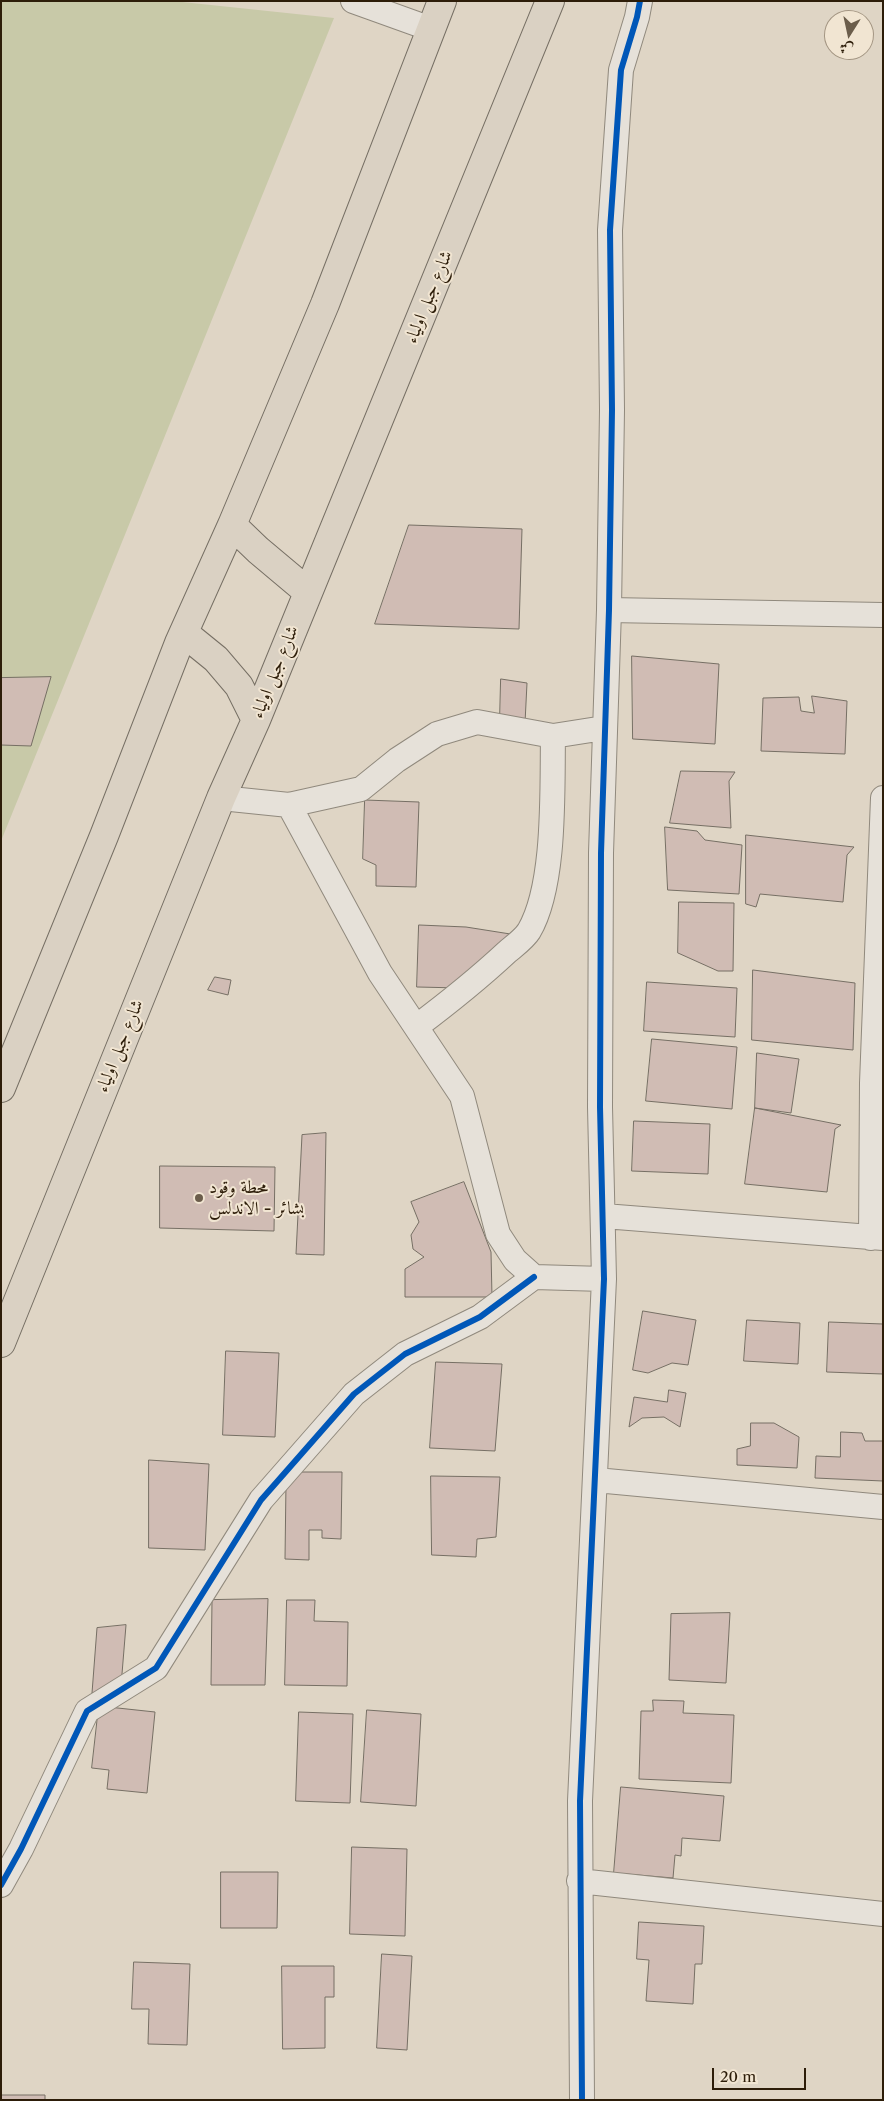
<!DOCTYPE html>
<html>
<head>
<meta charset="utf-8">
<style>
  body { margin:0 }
  #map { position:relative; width:884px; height:2101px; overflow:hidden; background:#dfd5c5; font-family:"Libre Caslon Text",Amiri,serif }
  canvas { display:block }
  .frame { position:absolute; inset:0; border:2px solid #2d1d09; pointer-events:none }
  .north { position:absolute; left:824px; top:10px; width:50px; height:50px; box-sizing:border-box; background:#f1e5d2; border:1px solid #a39582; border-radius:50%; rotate:190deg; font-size:14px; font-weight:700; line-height:20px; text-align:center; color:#2d1d09 }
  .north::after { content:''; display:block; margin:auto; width:18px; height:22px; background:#6b5d4b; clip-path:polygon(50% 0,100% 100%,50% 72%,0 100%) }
  .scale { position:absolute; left:712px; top:2068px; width:94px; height:22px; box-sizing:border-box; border:2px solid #2d1d09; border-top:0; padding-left:6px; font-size:15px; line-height:18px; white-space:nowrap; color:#2d1d09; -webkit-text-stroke:4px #f1e5d2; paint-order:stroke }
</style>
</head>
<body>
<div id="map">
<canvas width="884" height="2101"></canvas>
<div class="frame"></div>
<div class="north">ش</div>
<div class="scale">20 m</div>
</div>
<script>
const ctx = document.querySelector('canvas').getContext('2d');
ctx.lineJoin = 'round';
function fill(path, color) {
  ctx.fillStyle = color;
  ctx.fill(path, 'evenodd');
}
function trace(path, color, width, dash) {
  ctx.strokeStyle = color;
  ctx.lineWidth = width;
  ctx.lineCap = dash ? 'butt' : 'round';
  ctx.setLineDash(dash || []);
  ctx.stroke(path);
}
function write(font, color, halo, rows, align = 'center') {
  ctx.font = font + ' "Libre Caslon Text",Amiri,serif';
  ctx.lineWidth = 4;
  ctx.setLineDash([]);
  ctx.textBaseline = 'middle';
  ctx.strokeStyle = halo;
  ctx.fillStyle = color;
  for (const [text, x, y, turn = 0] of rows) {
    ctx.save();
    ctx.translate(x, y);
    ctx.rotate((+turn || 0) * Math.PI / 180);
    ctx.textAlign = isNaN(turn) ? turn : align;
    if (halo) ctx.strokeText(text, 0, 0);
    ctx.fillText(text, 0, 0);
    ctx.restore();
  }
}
fill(new Path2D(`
  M1,1H173L334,18L1,841Z`), '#c8c9a8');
const building = new Path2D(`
  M409,525L522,529L519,629L375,624Z
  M632,656L719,664L715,744L633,739Z
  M51,677L31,746L1,745V678Z
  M501,679L527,683L525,723L500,718Z
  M812,696L847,701L845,754L761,751L763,698L799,697L801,711L814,713Z
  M681,771L735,772L729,781L731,828L670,823Z
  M365,800L419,802L416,887L376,886V865L363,859Z
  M665,827L697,831L705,840L742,845L739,894L668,890Z
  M746,835L854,847L847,855L843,902L760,894L756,907L746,904Z
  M679,902L734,903L733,971H718L678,953Z
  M419,925L466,927L523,936L460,988L417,987Z
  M753,970L855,983L853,1050L752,1040Z
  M215,977L231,980L228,995L208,990Z
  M647,982L737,988L735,1037L644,1031Z
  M652,1039L737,1047L732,1109L646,1101Z
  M757,1053L799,1059L791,1113L755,1108Z
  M755,1108L841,1125L835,1129L827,1192L745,1184Z
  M634,1121L710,1124L708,1174L632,1171Z
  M326,1133L324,1255L296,1254L302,1135Z
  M160,1166L275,1167L274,1231L160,1228Z
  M464,1182L491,1252L492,1297H405V1269L424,1257L413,1249L411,1235L419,1222L411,1202Z
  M643,1311L696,1320L688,1365L672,1363L648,1373L633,1370Z
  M747,1320L800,1323L798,1364L744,1361Z
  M829,1322L883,1324V1374L827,1372Z
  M226,1351L279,1353L275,1437L223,1435Z
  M436,1362L502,1364L495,1451L430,1448Z
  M669,1390L686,1393L680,1427L664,1417L642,1418L629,1427L634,1397L667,1402Z
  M751,1423H774L799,1437L797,1468L737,1465V1449L750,1446Z
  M841,1432L862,1433L865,1441H883V1481L815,1478L816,1456L840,1457Z
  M149,1460L209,1464L205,1550L149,1548Z
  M294,1472H342L341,1539L322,1538V1530H309V1560L285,1559L286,1483Z
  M431,1476L500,1477L496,1537L477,1539L476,1557L432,1555Z
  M268,1599L265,1685H211L212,1600Z
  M287,1600H315L314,1621L348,1622L347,1686L285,1685Z
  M730,1613L726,1683L669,1680L671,1614Z
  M126,1625L121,1686L108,1692L92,1693L97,1628Z
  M653,1700L684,1701L683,1713L734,1715L731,1783L639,1779L641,1711H653Z
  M99,1706L155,1712L147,1793L107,1789L109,1770L92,1768Z
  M367,1710L421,1714L416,1806L361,1802Z
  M299,1712L353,1714L350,1803L296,1801Z
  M621,1787L724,1796L720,1841L682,1838L681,1856L675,1855L673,1878L614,1873Z
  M352,1847L407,1849L405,1936L350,1934Z
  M221,1872H278L277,1928H221Z
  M639,1922L704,1926L702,1964H695L693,2004L646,2001L649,1960L637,1959Z
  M382,1954L412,1956L407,2050L377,2048Z
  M134,1962L190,1964L187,2045L148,2044L149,2009H132Z
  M282,1966H334V1997H325V2048L283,2049Z
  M1,2095H45V2100H1Z`);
fill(building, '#d0bcb4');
trace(building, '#766f64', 1);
const minor = new Path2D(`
  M353,1L431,29
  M609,610L883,615
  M221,798L289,805L361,789L397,760L437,734L477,722L553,736L604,728
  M289,805L380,973L462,1096L498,1234L515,1260L534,1277L604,1279
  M416,1027C448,1003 478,979 507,952C514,946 524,939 529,931C556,885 552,789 553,736
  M604,1216L883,1238
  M871,1238L872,1083L883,798
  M596,1480L883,1507
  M579,1881L883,1914
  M1,1885L21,1849L87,1711L156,1668L261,1500L354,1394L405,1354L480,1317L534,1277
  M582,2100L580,1801L604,1279L600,1107L601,853L609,610L612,410L610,230L621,70L637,17L640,1`);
const trunk = new Path2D(`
  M232,525L258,550L308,592
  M184,633L216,659L239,686L256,720
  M1,1088L104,836L179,643L232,525L325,304L442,1
  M1,1343L221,798L256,720L550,1`);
trace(minor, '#90897d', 26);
trace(trunk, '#766f64', 30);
trace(minor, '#e6e1d9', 24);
trace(trunk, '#dad1c3', 28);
trace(new Path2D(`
  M1,1885L21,1849L87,1711L156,1668L261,1500L354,1394L405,1354L480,1317L534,1277
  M582,2100L580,1801L604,1279L600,1107L601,853L609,610L612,410L610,230L621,70L637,17L640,1`), '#0057b8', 6);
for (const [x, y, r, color] of [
  [199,1198,5,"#6b5d4b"]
]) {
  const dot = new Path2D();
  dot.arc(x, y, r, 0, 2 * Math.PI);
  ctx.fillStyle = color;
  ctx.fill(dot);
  trace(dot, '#f1e5d2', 2);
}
write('18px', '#2d1d09', '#f1e5d2', [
  ["شارع جبل اولياء",429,297,-68],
  ["شارع جبل اولياء",275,672,-68],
  ["شارع جبل اولياء",120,1046,-68]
]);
write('18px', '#2d1d09', '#f1e5d2', [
  ["محطة وقود",209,1188],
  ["بشائر - الاندلس",209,1209]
], 'left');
</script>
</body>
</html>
